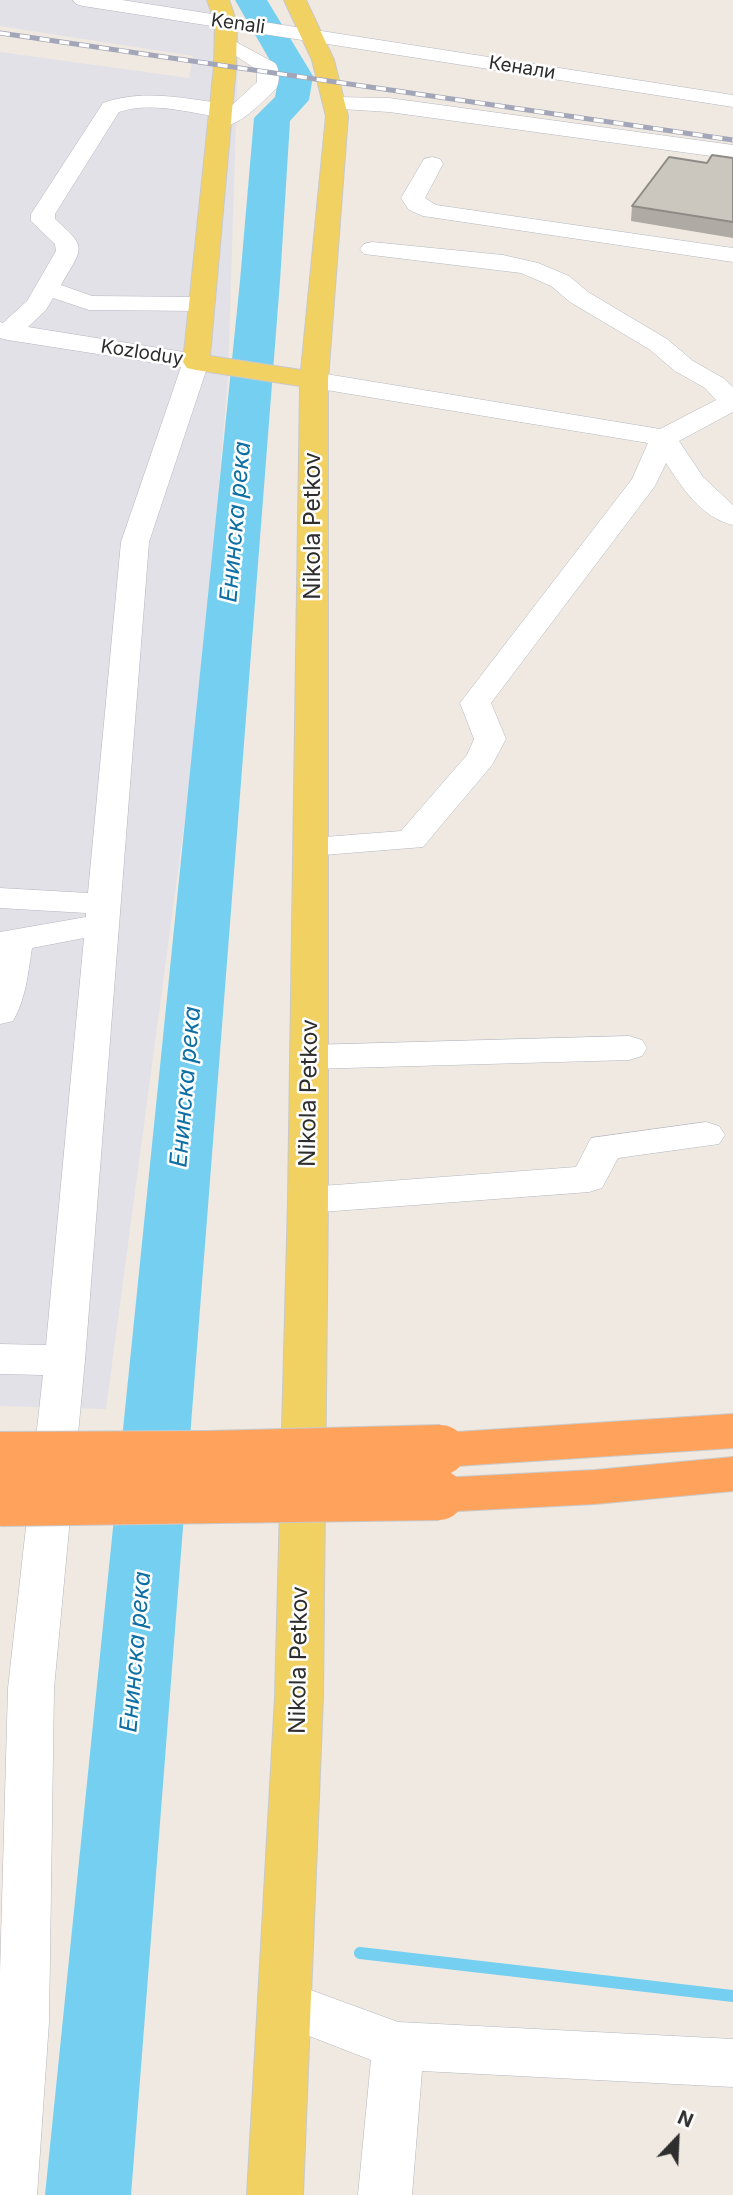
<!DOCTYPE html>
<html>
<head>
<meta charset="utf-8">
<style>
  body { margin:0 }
  #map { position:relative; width:733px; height:2195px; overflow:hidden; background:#efe9e1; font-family:Inter,sans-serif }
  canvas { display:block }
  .north { position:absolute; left:642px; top:2104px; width:70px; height:70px; -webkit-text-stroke:5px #fff; paint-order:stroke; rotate:23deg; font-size:19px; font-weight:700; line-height:28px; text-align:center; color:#2e2e2e }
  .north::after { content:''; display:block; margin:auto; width:24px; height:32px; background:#2e2e2e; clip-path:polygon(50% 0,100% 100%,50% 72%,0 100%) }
</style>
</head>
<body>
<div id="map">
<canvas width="733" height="2195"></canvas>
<div class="north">N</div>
</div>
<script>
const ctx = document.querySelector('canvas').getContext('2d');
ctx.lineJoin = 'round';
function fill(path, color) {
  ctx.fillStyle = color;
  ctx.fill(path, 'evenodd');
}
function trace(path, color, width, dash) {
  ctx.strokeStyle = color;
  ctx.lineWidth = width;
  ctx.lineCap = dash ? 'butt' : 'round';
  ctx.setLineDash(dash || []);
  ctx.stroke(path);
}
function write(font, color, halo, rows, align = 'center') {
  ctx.font = font + ' Inter,sans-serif';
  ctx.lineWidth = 5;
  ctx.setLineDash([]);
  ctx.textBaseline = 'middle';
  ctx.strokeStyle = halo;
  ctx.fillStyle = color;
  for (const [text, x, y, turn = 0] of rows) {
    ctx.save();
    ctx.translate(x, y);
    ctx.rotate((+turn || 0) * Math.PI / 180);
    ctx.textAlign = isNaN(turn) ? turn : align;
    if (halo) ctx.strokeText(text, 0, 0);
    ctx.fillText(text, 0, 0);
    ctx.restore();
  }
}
fill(new Path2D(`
  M0,0H209L239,25L228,377L200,706L106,1409L0,1406V52L189,78L193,56L0,26Z`), '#e3e1e8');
trace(new Path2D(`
  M360,1953L733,1996`), '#75cff0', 12);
fill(new Path2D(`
  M235,0H267L313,76L309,100L290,121L280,281L131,2195H45L240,281L254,118L275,97L279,76Z`), '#75cff0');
const minor = new Path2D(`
  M73,0H122L733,95V107L83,6L76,4Z
  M225,36L275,63C280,69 280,82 276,89C259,104 237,132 211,126L208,121L213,116C182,111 149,102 119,112L55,214V219C89,249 82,248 61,285L92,296L202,297L211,299L214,304L211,309L202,311L89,310L53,298L46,310L28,327L196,354L205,357L209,362L149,542L85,1360L54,1688L49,2022L37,2195H0V1973L8,1688L43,1375L0,1374V1344L46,1345L84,938L32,948C28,973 26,999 13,1021L0,1024V932L86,917V913L0,908V888L88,893L121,542L181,367L8,340L0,338V322L3,323L27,301L56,251L55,244L31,221V214L103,103C143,89 180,98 220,103L229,108L257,82V70L215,42L218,38Z
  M334,97L389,98L733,145V159L389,112L326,108L323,103L326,98Z
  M432,157L440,159L443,164L425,198L436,205L733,248V262L423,216L409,210L401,198L424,159Z
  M372,242L503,255L538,263L569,276L588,292L667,339L693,361L723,378L733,387V412L679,441L703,477L733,505V525C702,518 682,488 666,463L655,486L491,703L506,739L492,765L423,847L311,856L299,853L295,846L299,839L401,831L467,755L474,739L460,703L632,479L648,443L314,388L305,385L301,380L305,375L314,372L660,429L716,400L705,388L675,371L649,349L570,302L551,286L521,273L364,254L360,249L364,244Z
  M629,1036L642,1040L647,1048L642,1056L629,1060L310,1069L297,1065L292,1057L297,1049L310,1045Z
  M706,1122L719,1126L725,1135L719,1144L618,1158L602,1188L589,1192L308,1213L294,1209L289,1200L294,1191L308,1187L576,1167L591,1138Z
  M286,1981L398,2022L733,2039V2087L422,2071L412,2195H358L371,2060L268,2020L261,2004L268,1988Z`);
const major = new Path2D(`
  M207,0H229L237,23L236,66L210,356L301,370L326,116L312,60L284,0H306L334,60L348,116L328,380V1200L323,1697L303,2195H247L275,1697L288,1200L300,386L196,370L187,368L183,362L214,66L215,23Z`);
const highway = new Path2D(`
  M733,1414V1448L441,1467L425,1462L419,1450L425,1438L441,1433Z
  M733,1457V1491L595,1504L439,1512L423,1507L417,1495L423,1483L439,1478L595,1470Z`);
trace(minor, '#b4b7c1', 1);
trace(major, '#c9c9c9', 2);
trace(highway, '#c9c9c9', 2);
fill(minor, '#fff');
fill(major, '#f2d163');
fill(highway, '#ffa35c');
const rail = new Path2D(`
  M0,33L733,140`);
trace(rail, '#a3a6b8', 5);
trace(rail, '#fff', 3.5, [10]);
const highwayBridge = new Path2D(`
  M0,1457L208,1456L441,1450
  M0,1501L439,1495`);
trace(highwayBridge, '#c9c9c9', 52, []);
trace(highwayBridge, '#ffa35c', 50);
fill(new Path2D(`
  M733,158V238L631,221L632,206L707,163Z`), '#afaba4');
const building = new Path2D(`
  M712,155L733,158V222L632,206L669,157L707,163Z`);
fill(building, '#cbc7bf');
trace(building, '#8e8b86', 2);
write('19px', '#2e2e2e', '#fff', [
  ["Kenali",238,24,8],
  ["Кенали",522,68,9],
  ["Kozloduy",142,353,9]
]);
write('23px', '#2e2e2e', '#fff', [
  ["Nikola Petkov",313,526,-90],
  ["Nikola Petkov",309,1093,-89],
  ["Nikola Petkov",299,1660,-89]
]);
write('italic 24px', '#0d6fa3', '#fff', [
  ["Енинска река",236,522,-85],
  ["Енинска река",186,1087,-85],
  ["Енинска река",136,1652,-85]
]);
</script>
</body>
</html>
